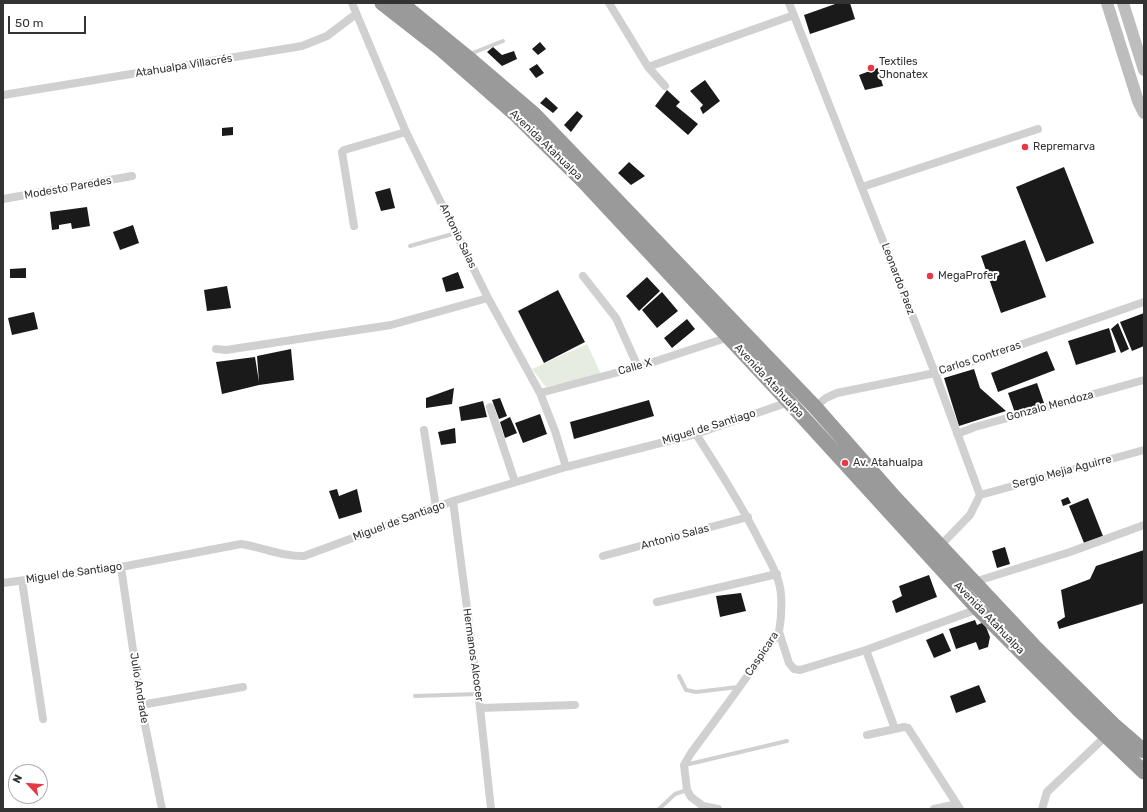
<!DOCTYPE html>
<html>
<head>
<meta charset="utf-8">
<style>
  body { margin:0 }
  #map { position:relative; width:1147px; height:812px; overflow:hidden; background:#fff; font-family:Rubik,sans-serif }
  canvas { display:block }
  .frame { position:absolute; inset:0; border:4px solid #333; pointer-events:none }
  .north { position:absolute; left:8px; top:764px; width:40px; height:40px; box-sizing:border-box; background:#fff; border:1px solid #adadad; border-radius:50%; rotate:296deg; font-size:11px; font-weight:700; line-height:16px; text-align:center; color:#333 }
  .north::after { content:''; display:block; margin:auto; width:14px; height:18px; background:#e63946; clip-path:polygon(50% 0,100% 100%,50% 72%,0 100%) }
  .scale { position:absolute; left:8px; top:16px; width:78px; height:18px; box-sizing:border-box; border:2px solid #333; border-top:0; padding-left:5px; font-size:12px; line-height:14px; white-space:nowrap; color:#333; -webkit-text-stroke:3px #fff; paint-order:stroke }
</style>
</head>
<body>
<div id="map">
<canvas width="1147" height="812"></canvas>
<div class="frame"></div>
<div class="north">N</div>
<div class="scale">50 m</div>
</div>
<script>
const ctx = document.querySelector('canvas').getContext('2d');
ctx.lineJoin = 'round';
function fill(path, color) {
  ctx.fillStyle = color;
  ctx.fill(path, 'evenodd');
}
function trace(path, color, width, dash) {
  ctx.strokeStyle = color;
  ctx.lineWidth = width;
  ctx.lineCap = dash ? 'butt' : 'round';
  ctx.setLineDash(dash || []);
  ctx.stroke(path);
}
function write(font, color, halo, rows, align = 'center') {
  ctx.font = font + ' Rubik,sans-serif';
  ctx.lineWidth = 4;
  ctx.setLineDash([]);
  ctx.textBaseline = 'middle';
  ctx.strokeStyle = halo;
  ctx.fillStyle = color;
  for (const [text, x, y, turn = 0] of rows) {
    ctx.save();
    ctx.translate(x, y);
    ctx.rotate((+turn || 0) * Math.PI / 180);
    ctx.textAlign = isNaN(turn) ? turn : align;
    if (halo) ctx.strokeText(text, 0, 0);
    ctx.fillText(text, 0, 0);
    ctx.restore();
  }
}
fill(new Path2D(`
  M587,344L601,374L546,387L532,369Z`), '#e6ecdf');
fill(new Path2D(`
  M838,3H850L855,19L810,34L804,15Z
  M540,42L546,49L538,55L532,49Z
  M493,47L502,55L514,51L517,59L502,66L487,52Z
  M537,64L544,73L536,78L529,69Z
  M878,68L883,86L865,90L859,75Z
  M705,80L720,101L703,114L700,108L703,105L690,91Z
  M667,90L680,102L676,106L698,124L688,135L655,106Z
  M546,97L558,108L553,113L540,103Z
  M577,111L583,116L571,132L564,125Z
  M233,127V135L222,136V128Z
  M629,162L645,176L631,185L618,173Z
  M1064,167L1094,243L1046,262L1016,187Z
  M390,188L395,208L381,211L375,192Z
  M87,207L90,226L72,229L71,223L59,225V229L52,230L50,212Z
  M133,225L139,243L120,250L113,232Z
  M1025,240L1046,297L1001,313L981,256Z
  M26,268V278H10V269Z
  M458,272L464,288L446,292L442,278Z
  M647,277L660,291L639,311L626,296Z
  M227,286L231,308L207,311L204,290Z
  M558,290L585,342L544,363L518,311Z
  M662,292L678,311L657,328L642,310Z
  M34,312L38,329L12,335L8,318Z
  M1144,313V346L1132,351L1120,322Z
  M687,319L695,329L672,348L664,338Z
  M1118,323L1129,349L1121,353L1111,329Z
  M1109,328L1116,352L1076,365L1068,341Z
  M291,349L294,380L259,385L222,394L216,362L255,357L259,382L257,356Z
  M1047,351L1055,370L998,392L991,373Z
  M974,369L980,388L1006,411L959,426L944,378Z
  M1037,383L1044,403L1015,413L1008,393Z
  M454,388L452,404L426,408V398Z
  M500,398L507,416L499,419L492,400Z
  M649,400L654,416L574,439L570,422Z
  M483,401L487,417L461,421L459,407Z
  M540,414L547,434L523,443L515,423Z
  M510,417L517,433L505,438L500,422Z
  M455,428L456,443L441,445L438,432Z
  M337,489L339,496L357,489L362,512L339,519L329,491Z
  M1068,497L1071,503L1063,506L1061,500Z
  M1088,498L1103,536L1084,543L1069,506Z
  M1005,547L1010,564L997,568L992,551Z
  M1144,550V603L1059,629L1057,622L1065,617L1061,590L1090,579L1096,566Z
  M929,575L937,597L896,613L892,601L902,596L899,586Z
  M741,593L746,611L720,617L716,596Z
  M975,620L977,625L984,622L990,637L988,647L979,650L976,642L956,649L949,629Z
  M943,633L951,651L934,658L926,640Z
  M979,685L986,702L956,713L950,696Z`), '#1a1a1a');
trace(new Path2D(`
  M470,54L503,41
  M410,246L456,233
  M679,676L686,690L696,692L738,687
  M415,696L478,694
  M685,765L787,741
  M659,809L675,794L687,790`), '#d0d0d0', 4);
trace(new Path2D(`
  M352,3L406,132L488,298L540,393L555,431L566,467
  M609,3L648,67L794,15
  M789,3L935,373L980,495L970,515L940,546
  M648,67L665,86
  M3,95L302,46L327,36L356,14
  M862,187L1038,129
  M3,199L132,176
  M354,226L342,152L344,150L406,132
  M583,276L616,318L638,367
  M216,349L226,350L391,325L488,298
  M540,393L638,367L729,337
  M490,407L515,482
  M815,407L826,398L837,393L935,373L962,365L1144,302
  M424,430L436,507
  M696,434C719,470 742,506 761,544C769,560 780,577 781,595C782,607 781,620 779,632L728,703L691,753L684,765L687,790L691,797L703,806L718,809
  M957,434L975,427L1144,380
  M980,495L1144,450
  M453,501L480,708L491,809
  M603,556L748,517
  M121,567L141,705L162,809
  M22,581L43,719
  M974,582L1070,552L1144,525
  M3,583L121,567L241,544C262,547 283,557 304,556L453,501L566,467L696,434L789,402
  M657,602L777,574
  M779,632L789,663L794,669L800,670L866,650L978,609
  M866,650L895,729
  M141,705L243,687
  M480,708L575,705
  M867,735L904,727L908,728L960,809
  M934,809L957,804
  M1042,809L1047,792L1106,736`), '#d0d0d0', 8);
trace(new Path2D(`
  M1107,3L1138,101L1144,113
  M1123,3L1144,70`), '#bdbdbd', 12);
trace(new Path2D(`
  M382,3L441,49L514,113L583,181L789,402L978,609L1077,708L1144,772
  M401,3L466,56L534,114L815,407L896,499L1034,646L1115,726L1144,751`), '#9a9a9a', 15);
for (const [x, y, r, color] of [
  [871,68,4,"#e63946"],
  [1025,147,4,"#e63946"],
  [930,276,4,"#e63946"],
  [845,463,4,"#e63946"]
]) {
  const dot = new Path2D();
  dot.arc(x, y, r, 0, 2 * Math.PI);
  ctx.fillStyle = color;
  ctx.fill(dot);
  trace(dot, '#fff', 1.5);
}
write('11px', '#333', '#fff', [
  ["Textiles",879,62],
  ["Jhonatex",879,75],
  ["Repremarva",1033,147],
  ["MegaProfer",938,276],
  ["Av. Atahualpa",853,463]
], 'left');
write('11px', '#333', '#fff', [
  ["Atahualpa Villacrés",184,66,-9],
  ["Avenida Atahualpa",546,145,44],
  ["Modesto Paredes",68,188,-10],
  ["Antonio Salas",458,236,64],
  ["Leonardo Paez",898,279,69],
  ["Carlos Contreras",980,358,-18],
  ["Calle X",635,367,-16],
  ["Avenida Atahualpa",769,381,47],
  ["Gonzalo Mendoza",1050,406,-15],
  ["Miguel de Santiago",709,427,-17],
  ["Sergio Mejia Aguirre",1062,472,-15],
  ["Miguel de Santiago",399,521,-20],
  ["Antonio Salas",675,537,-15],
  ["Miguel de Santiago",74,573,-8],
  ["Avenida Atahualpa",989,618,46],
  ["Caspicara",762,654,-56],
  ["Hermanos Alcocer",473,655,82],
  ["Julio Andrade",139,688,81]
]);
</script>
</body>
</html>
